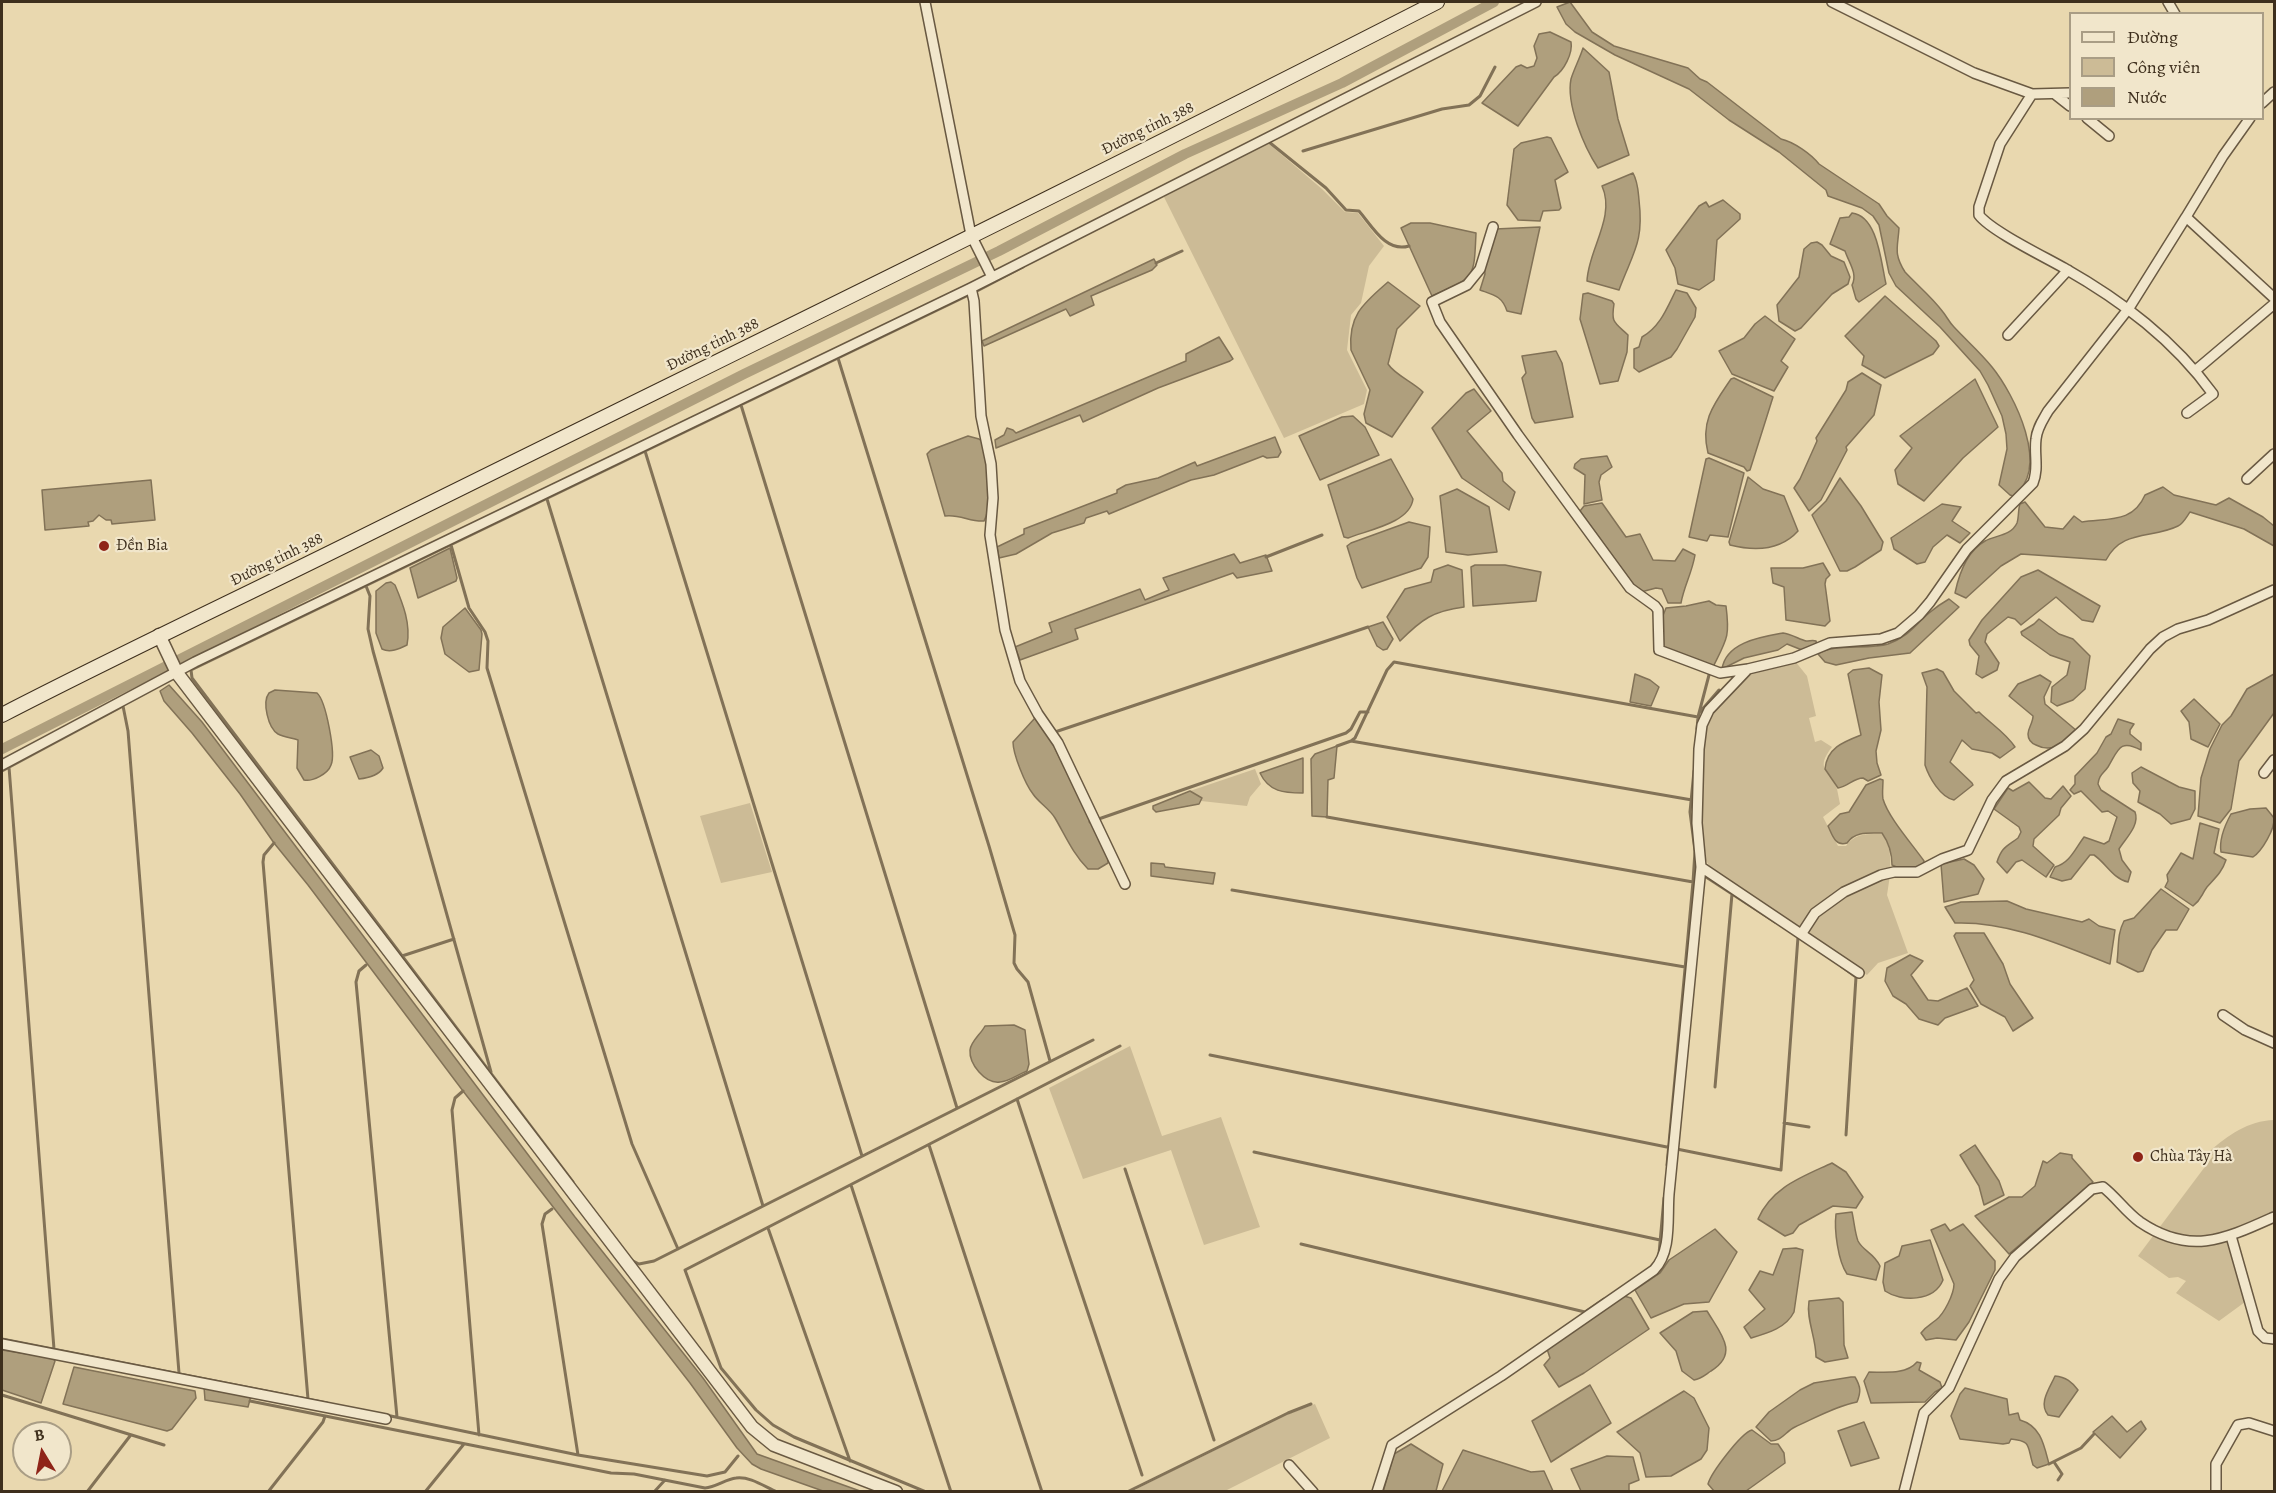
<!DOCTYPE html>
<html>
<head>
<meta charset="utf-8">
<style>
  body { margin:0 }
  #map { position:relative; width:2276px; height:1493px; overflow:hidden; background:#e9d8af; font-family:Alegreya,serif }
  canvas { display:block }
  .frame { position:absolute; inset:0; border:3px solid #3e2f1d; pointer-events:none }
  .legend { position:absolute; left:2069px; top:12px; width:195px; height:108px; box-sizing:border-box; background:#f1e6cb; border:2px solid #a99d85; margin:0; padding:8px 10px; list-style:none; font-size:18px; color:#3e2f1d }
  .legend li { display:flex; align-items:center; gap:12px; height:30px }
  .legend b { width:30px; border:2px solid #a99d85 }
  .north { position:absolute; left:12px; top:1421px; width:60px; height:60px; box-sizing:border-box; background:#f1e6cb; border:2px solid #a99d85; border-radius:50%; rotate:350deg; font-size:16px; font-weight:700; line-height:24px; text-align:center; color:#3e2f1d }
  .north::after { content:''; display:block; margin:auto; width:21px; height:27px; background:#8f2418; clip-path:polygon(50% 0,100% 100%,50% 72%,0 100%) }
</style>
</head>
<body>
<div id="map">
<canvas width="2276" height="1493"></canvas>
<div class="frame"></div>
<ul class="legend">
<li><b style="height:8px;background:#f1e6cb"></b>Đường</li>
<li><b style="height:16px;background:#ccbb96"></b>Công viên</li>
<li><b style="height:16px;background:#af9f7d"></b>Nước</li>
</ul>
<div class="north">B</div>
</div>
<script>
const ctx = document.querySelector('canvas').getContext('2d');
ctx.lineJoin = 'round';
function fill(path, color) {
  ctx.fillStyle = color;
  ctx.fill(path, 'evenodd');
}
function trace(path, color, width, dash) {
  ctx.strokeStyle = color;
  ctx.lineWidth = width;
  ctx.lineCap = dash ? 'butt' : 'round';
  ctx.setLineDash(dash || []);
  ctx.stroke(path);
}
function write(font, color, halo, rows, align = 'center') {
  ctx.font = font + ' Alegreya,serif';
  ctx.lineWidth = 4.5;
  ctx.setLineDash([]);
  ctx.textBaseline = 'middle';
  ctx.strokeStyle = halo;
  ctx.fillStyle = color;
  for (const [text, x, y, turn = 0] of rows) {
    ctx.save();
    ctx.translate(x, y);
    ctx.rotate((+turn || 0) * Math.PI / 180);
    ctx.textAlign = isNaN(turn) ? turn : align;
    if (halo) ctx.strokeText(text, 0, 0);
    ctx.fillText(text, 0, 0);
    ctx.restore();
  }
}
fill(new Path2D(`
  M1268,143L1322,189L1345,212L1358,213L1384,246L1369,266L1361,303L1351,315L1347,350L1367,390L1364,404L1284,438L1164,197Z
  M1795,661L1807,676L1816,716L1809,718L1815,742L1821,740L1832,747C1814,770 1830,770 1837,789C1838,794 1839,799 1840,804L1823,817L1838,846H1846C1855,833 1867,834 1882,834C1890,845 1891,857 1890,871L1843,891L1801,930L1713,872L1702,854L1699,822L1701,749L1709,714L1744,674Z
  M1255,769L1261,784L1250,797L1247,806L1201,801L1202,798L1190,791Z
  M750,803L772,872L721,883L700,816Z
  M1890,875L1887,895L1908,953L1878,963L1867,975L1804,933C1826,898 1854,890 1890,875Z
  M1130,1046L1162,1136L1221,1117L1260,1227L1204,1245L1171,1150L1083,1179L1049,1088Z
  M2274,1120V1214L2228,1235L2245,1302L2219,1321L2176,1293L2186,1281L2178,1277L2169,1278L2138,1256L2213,1156L2209,1152C2228,1135 2248,1121 2274,1120Z
  M1315,1404L1330,1438L1225,1491H1137L1136,1489L1289,1414Z`), '#ccbb96');
const water = new Path2D(`
  M1570,2L1592,32L1614,46L1688,68L1700,79L1707,82L1781,139C1794,142 1811,154 1819,164L1879,204L1887,216L1899,228C1898,247 1893,253 1905,272C1917,285 1932,297 1943,312C1947,317 1949,322 1954,327C1966,340 1981,353 1992,367C2014,394 2052,469 2013,496L2010,495L1999,485L2007,449L2006,434L2002,416L1988,385L1980,371L1940,327L1896,286L1889,273L1879,225L1873,216L1862,208L1828,196L1826,190L1779,152L1729,120L1689,89L1615,55L1575,32L1566,24L1557,7Z
  M1550,32L1571,42C1573,53 1564,71 1554,77L1518,126L1482,103L1516,67L1521,65L1527,68L1534,66L1537,58L1534,46L1539,34Z
  M1583,48L1609,72L1618,119L1629,155L1598,168C1584,147 1566,104 1571,79C1574,69 1580,58 1583,48Z
  M1547,137L1551,138L1568,172L1555,180L1561,208L1559,210L1543,211L1540,221L1518,220L1507,205L1514,149L1521,143Z
  M1633,173C1638,182 1638,190 1639,200C1644,243 1633,252 1619,290L1587,281C1588,250 1616,217 1602,186Z
  M1723,200L1740,214V219L1717,240L1714,280L1699,290L1678,284L1675,268L1666,250L1699,206L1706,202L1709,207Z
  M1852,213C1878,216 1881,263 1886,284L1859,302L1856,299L1852,285C1858,274 1849,263 1845,251L1830,244L1840,218L1849,217Z
  M1411,223H1430L1476,233C1474,280 1475,277 1432,296L1401,228Z
  M1540,227L1521,314L1507,311C1502,296 1494,295 1480,290L1485,274L1484,263L1495,229Z
  M1817,242L1822,245L1831,256L1844,262L1850,277L1848,284L1832,294L1801,328L1795,331L1779,321L1777,305L1799,277L1804,249L1811,243Z
  M1154,259L1157,265L1152,270L1091,296L1094,305L1070,316L1066,309L984,346L982,341Z
  M1388,282L1420,306L1397,329L1388,364C1395,375 1413,382 1423,392L1392,437L1366,423L1364,414L1370,390L1351,350C1348,315 1364,303 1388,282Z
  M1676,290L1687,293L1696,308L1695,317L1677,349L1671,357L1639,372L1634,368V349L1639,347L1642,337C1660,327 1667,308 1676,290Z
  M1588,293L1612,301L1614,304C1611,323 1614,322 1628,335L1627,352L1618,381L1600,384L1580,319L1583,294Z
  M1885,296L1936,341L1939,346L1933,354L1885,378L1862,365L1864,356L1845,336Z
  M1765,316L1795,339L1781,361L1788,367L1774,391L1732,374L1719,351L1744,338L1755,324Z
  M1219,337L1233,359L1230,361L1158,388L1083,422L1080,415L996,448L995,440L1004,435L1007,428L1013,430L1016,433L1186,361V354Z
  M1556,351L1562,363L1573,417L1535,423L1532,418L1522,378L1526,373L1522,356Z
  M1862,373L1881,385L1874,415L1846,447L1847,450L1821,500L1809,511L1794,488L1800,479L1817,441L1816,438L1846,390L1848,382Z
  M1734,378L1773,397L1750,470L1747,471L1744,467L1708,453C1700,421 1714,404 1731,379Z
  M1975,379L1998,427L1963,458L1924,501L1898,484L1895,470L1912,448L1900,436Z
  M1474,389L1491,411L1467,431L1502,473L1503,481L1515,492L1509,510L1462,478L1432,428L1466,393Z
  M1353,416L1365,427L1379,455L1320,480L1299,436L1342,417Z
  M968,436L979,439L984,443C987,462 993,506 984,521C970,522 960,514 945,516L927,454L931,450Z
  M1275,437L1281,452L1278,457L1267,458L1263,456L1214,475L1191,480L1109,514L1107,511L1086,518L1084,523L1052,533L1016,554L999,558L997,547L1024,534V529L1117,493V490L1126,485L1158,478L1195,462L1197,466Z
  M1607,456L1612,467L1601,475L1599,482L1602,500L1584,504L1585,475L1574,468L1575,464L1581,459Z
  M1709,458L1744,473L1728,537L1710,535L1707,541L1689,537L1706,459Z
  M1391,459L1413,499C1410,523 1368,530 1348,538L1344,537L1328,485Z
  M1748,477L1763,489L1784,496L1798,531C1780,551 1754,551 1730,545L1729,542Z
  M1840,478L1861,506L1883,542L1881,550L1855,567L1847,571H1840L1812,515L1826,501Z
  M151,480L155,520L112,524L111,520H106L99,515L93,521L88,522L89,526L45,530L42,490Z
  M2163,487L2174,495L2216,505L2229,498L2263,517L2274,526V546L2244,529L2190,512C2187,516 2183,524 2178,526C2152,539 2122,529 2106,560L2021,554L2001,566L1966,598L1955,593C1959,574 1967,551 1985,541C1996,535 2011,536 2017,523C2019,517 2018,509 2020,504L2025,502L2045,527L2063,529L2074,516L2082,522C2109,518 2133,523 2145,495Z
  M1457,489L1489,507L1497,552L1468,555L1446,552L1440,496Z
  M1602,503L1626,537L1640,534L1653,560L1675,561L1683,549L1695,555C1692,573 1684,586 1681,603H1668L1662,589L1656,588L1641,592L1635,587L1580,511L1584,506Z
  M1942,504L1961,507L1952,521L1970,533L1960,543L1947,535L1933,547L1925,562L1917,564L1894,549L1891,538Z
  M1409,522L1430,527L1428,557L1421,568L1362,588L1357,578L1347,546L1351,543Z
  M450,548L457,578L456,581L418,598L410,568Z
  M1234,554L1240,563L1266,555L1272,571L1237,578L1233,573L1075,629L1078,639L1020,660L1015,647L1052,632L1049,623L1140,589L1145,600L1169,590L1163,578Z
  M1823,563L1830,575L1826,579L1825,584L1830,621L1825,626L1786,620L1784,587L1773,583L1771,568H1803Z
  M1448,565L1462,570L1464,607C1433,611 1422,619 1400,641L1387,617L1405,589L1431,582L1434,570Z
  M1475,565H1505L1541,572L1536,601L1473,606L1471,567Z
  M2038,570L2100,606L2093,622L2082,620L2056,597L2021,625L2015,619L2008,617L1987,634L1985,642L1999,663L1997,670L1982,678L1976,674L1979,656L1970,645L1969,640L1982,620L2021,577Z
  M391,582L395,585C403,604 411,624 407,645C399,649 390,653 382,649L376,633V591L386,583Z
  M1949,599L1959,607L1910,653L1869,658L1836,665L1825,662L1818,654C1832,643 1868,650 1888,644C1908,637 1914,626 1929,613C1935,608 1942,603 1949,599Z
  M1709,601L1716,605L1726,606C1730,637 1727,639 1713,667L1662,648V618L1666,608L1686,606Z
  M465,608L481,630L482,634L479,670L469,672L445,654L441,638L443,627Z
  M2039,619L2059,634L2073,639L2090,656L2085,689L2073,700L2057,706L2051,702L2052,687L2067,675L2070,662L2050,655L2022,635L2021,632L2034,624Z
  M1383,622L1393,639L1387,649L1383,650L1377,646L1368,627Z
  M1783,633C1791,634 1799,639 1806,641C1810,641 1813,640 1816,641L1817,645L1802,650L1787,644L1778,650L1744,658L1722,669C1726,642 1761,637 1783,633Z
  M1869,668L1882,675L1879,702L1881,730L1876,751L1877,763L1881,775L1868,781L1863,778C1854,778 1848,786 1838,788L1825,769C1827,748 1843,742 1861,735L1848,674L1853,670Z
  M1937,669L1943,672L1954,691L1976,713L1979,712C1991,724 2006,733 2015,747L2000,758L1992,753L1972,749L1962,740L1950,762L1972,783L1973,785L1954,800C1940,797 1929,777 1925,765L1927,687L1922,673Z
  M1635,674L1650,680L1659,687L1651,706L1630,702Z
  M2274,674V713L2239,761L2231,809L2220,823L2198,816L2201,778L2210,749L2222,725L2231,716L2247,689Z
  M2040,675L2051,682L2044,697L2045,704L2077,731C2064,742 2053,754 2036,745C2031,743 2028,740 2028,734C2028,728 2033,723 2033,716L2009,696L2018,684Z
  M169,685L202,722L575,1217L703,1378L757,1454L860,1491H823L761,1469L752,1464L737,1448L690,1383L463,1091L308,885L274,843L240,794L192,733L164,701L160,691Z
  M275,690L317,693C326,701 336,754 331,765C328,774 312,782 304,780L297,768L298,740C292,738 284,737 278,734C268,728 262,702 269,693Z
  M2194,699L2220,724L2208,747L2191,739L2189,722L2181,711Z
  M1035,718L1048,734L1108,857V863L1098,869H1088C1073,854 1065,835 1055,818C1049,808 1039,803 1033,794C1025,784 1013,754 1013,742Z
  M2118,719L2134,724L2130,730V734L2141,743V750C2119,738 2118,751 2108,767C2103,774 2099,775 2098,784L2101,790L2135,812C2140,825 2126,838 2119,849L2122,860L2131,872L2128,882C2113,879 2105,862 2094,855H2090L2071,879L2062,881L2050,877L2055,867C2070,863 2075,849 2084,837L2104,844L2109,841L2117,817L2108,811L2102,812L2081,791L2074,794L2070,790L2075,784V776L2097,753L2106,737L2111,734Z
  M1337,746L1334,778L1328,780L1327,817L1312,816L1311,759L1315,754Z
  M371,750L379,756L383,768C378,776 368,778 359,779L350,757Z
  M1303,758V793C1284,793 1269,792 1260,773Z
  M2141,767L2179,787L2195,791V809L2190,819L2171,824L2160,814L2138,802L2140,791L2133,783L2132,773Z
  M1880,779L1883,780C1883,786 1882,794 1883,799C1888,817 1912,844 1924,861L1923,865C1912,869 1902,870 1892,865C1892,853 1889,843 1882,833C1869,833 1855,831 1847,843C1835,847 1832,834 1828,826L1840,814L1849,812L1866,785Z
  M2029,782L2045,798L2051,799L2063,786L2071,796L2061,808L2059,815L2034,839L2033,846L2054,865L2046,877L2022,860L2016,862L2007,873L1997,862C2002,847 2006,847 2018,838L2021,832L2019,827L1994,809L2008,788L2013,791Z
  M1190,791L1202,798L1199,804L1156,812L1153,809V806Z
  M2266,808L2274,818C2275,829 2262,851 2253,857L2221,852C2219,840 2225,825 2231,814L2250,809Z
  M2200,823L2219,829L2214,853L2226,860C2222,872 2216,877 2207,887C2201,895 2202,899 2193,906L2165,887L2168,881L2167,875L2181,853L2193,859Z
  M1964,859L1974,865L1984,879L1978,894L1944,902L1941,864Z
  M1151,863L1164,864L1165,867L1215,873L1213,884L1151,876Z
  M2161,889L2189,909L2177,930H2166L2152,950L2143,971L2138,972L2117,962C2119,947 2117,934 2124,921L2134,918Z
  M2007,901L2026,909L2082,922L2089,919L2099,926L2115,930L2110,964C2061,945 2009,921 1955,923L1945,907L1961,902Z
  M1956,933H1984L2003,964L2010,984L2033,1018L2013,1031L2005,1017L1981,1004L1970,986L1974,980L1954,936Z
  M1910,955L1923,961L1911,975L1928,1000L1938,1001L1967,988L1978,1006L1945,1018L1938,1025L1919,1019L1906,1004L1893,996L1885,981L1887,968Z
  M1014,1025L1025,1030L1029,1064L1027,1071C1019,1074 1008,1082 1000,1082C985,1084 969,1064 970,1050C971,1041 981,1034 985,1026Z
  M1975,1145L1999,1181L2004,1195L1984,1205L1979,1186L1960,1155Z
  M2060,1153L2072,1155V1158L2093,1182L2009,1254L1975,1216L2009,1197H2022L2035,1186L2043,1161L2047,1163Z
  M1832,1163L1846,1172L1863,1197L1856,1208L1833,1206L1799,1225L1793,1233L1785,1236L1758,1219C1772,1187 1802,1177 1832,1163Z
  M1852,1212C1854,1221 1855,1233 1858,1241C1863,1251 1874,1253 1880,1266L1876,1280L1847,1274C1838,1261 1834,1230 1836,1214Z
  M1945,1224L1950,1231L1963,1224L1995,1261V1270L1969,1322L1956,1340L1937,1338L1926,1340L1921,1333C1926,1326 1930,1325 1936,1320C1944,1314 1954,1294 1954,1284L1931,1230Z
  M1715,1229L1737,1252L1709,1302L1684,1304L1651,1318L1635,1290L1660,1273L1669,1260Z
  M1930,1240L1943,1280C1934,1302 1901,1302 1885,1291L1883,1282L1885,1263L1899,1256L1902,1246Z
  M1796,1248L1803,1250L1794,1312C1786,1328 1768,1333 1751,1338L1744,1327L1765,1309L1749,1290L1760,1271L1773,1275L1783,1249Z
  M1624,1296L1631,1298L1649,1329L1584,1373L1559,1387L1544,1365L1550,1358L1547,1349Z
  M1839,1298L1843,1302L1844,1345L1848,1358L1825,1362L1816,1357C1816,1337 1806,1320 1809,1301Z
  M1707,1311C1720,1333 1740,1353 1711,1371C1705,1375 1701,1379 1694,1380L1682,1371L1676,1351L1660,1333L1693,1312Z
  M2,1350L53,1358L55,1361L41,1403L2,1390Z
  M1917,1362L1921,1363L1919,1370L1940,1382L1942,1388L1935,1392L1925,1402L1871,1403L1864,1381L1869,1372C1885,1372 1906,1375 1917,1362Z
  M74,1367L195,1391L196,1398L172,1429L167,1431L63,1404Z
  M2055,1376C2066,1377 2072,1382 2078,1390L2059,1417L2048,1415C2038,1403 2050,1388 2055,1376Z
  M1851,1377H1855C1861,1387 1861,1392 1857,1402C1836,1406 1815,1418 1795,1427C1786,1431 1782,1441 1771,1441L1756,1427L1769,1412L1800,1390L1814,1383Z
  M1590,1385L1611,1423L1551,1462L1532,1421Z
  M204,1387L251,1396L248,1407L205,1400Z
  M1965,1388L2007,1399L2009,1415L2018,1413L2020,1420C2041,1426 2044,1445 2049,1464L2037,1468L2033,1465C2027,1446 2032,1441 2011,1439L2009,1443L2003,1444L1960,1439L1951,1416L1960,1394Z
  M1684,1391L1694,1398L1709,1428L1707,1450L1701,1459L1671,1476L1646,1477L1640,1453L1617,1432Z
  M2112,1416L2127,1432L2141,1421L2146,1429L2120,1458L2093,1432Z
  M1864,1422L1879,1458L1851,1466L1838,1431Z
  M1752,1430L1771,1444H1778L1784,1453L1785,1463L1746,1491H1714L1708,1484C1711,1473 1741,1433 1752,1430Z
  M1411,1444L1443,1464L1436,1491L1383,1492L1394,1454Z
  M1463,1450L1531,1472L1544,1471L1553,1491H1442Z
  M1607,1456L1633,1457L1639,1480L1629,1484V1491H1581L1571,1469Z`);
fill(water, '#af9f7d');
trace(water, '#827257', 1.5);
trace(new Path2D(`
  M1269,142L1326,188L1346,210L1359,211C1372,226 1386,253 1409,246
  M1303,151L1442,109L1469,105L1480,96L1495,67
  M1156,263L1182,251
  M977,291L1023,267
  M838,358L989,846L1015,935L1014,963L1017,969L1028,982L1050,1061
  M741,405L957,1108
  M989,434L993,454
  M645,451L862,1156
  M547,499L763,1206
  M451,545L469,608L485,632L488,641L487,668L632,1144L678,1249
  M1266,557L1322,535
  M366,586L370,596L368,629L373,651L491,1072
  M1700,712L1719,690
  M1697,729L1698,717L1709,675
  M1055,732L1368,627
  M1337,746L1351,741
  M9,767L54,1349
  M2,771L123,706L128,731L179,1373
  M1692,800L1351,741L1355,738L1387,670L1394,662L1698,717
  M1327,817L1693,882
  M1090,822L1346,733L1351,729L1360,712H1368
  M274,843L264,855L263,862L308,1399
  M1703,875L1775,922
  M1232,890L1685,967
  M402,956L454,939
  M366,965L359,971L356,982L397,1417
  M1841,966L1856,977L1846,1135
  M1210,1055L1781,1170L1798,937
  M1715,1087L1732,894
  M463,1091L455,1098L452,1110L479,1435
  M1017,1099L1142,1475
  M1784,1123L1809,1127
  M929,1145L1042,1492
  M1254,1152L1660,1240
  M1667,1165L1693,882L1695,851L1690,812L1694,771
  M1125,1169L1214,1440
  M573,1182L192,678L191,670L977,291
  M851,1185L951,1492
  M552,1209L545,1214L542,1224L578,1455
  M768,1228L850,1461
  M1301,1244L1585,1312L1604,1299
  M1659,1254L1664,1198
  M631,1260L639,1264L654,1261L1093,1040
  M2,1339L327,1403
  M2,1395L164,1445
  M250,1401L611,1473L634,1474L705,1488C716,1487 726,1479 736,1478C750,1476 765,1487 777,1492
  M386,1415L578,1455L707,1476L725,1472L738,1456
  M2054,1462L2062,1474L2058,1480
  M2049,1464L2081,1448L2094,1434
  M87,1492L130,1436
  M268,1492L323,1422L325,1416
  M425,1492L464,1444
  M654,1492L665,1480
  M926,1492L794,1437L773,1425L756,1410L721,1368L685,1270L1120,1046
  M1127,1492L1288,1413L1311,1404`), '#827257', 3);
trace(new Path2D(`
  M2,749L744,374L999,251L1185,154L1342,83L1494,2`), '#af9f7d', 10);
const minor = new Path2D(`
  M925,2L971,235L992,277
  M1832,2L1974,73L2032,94
  M2168,2L2175,14
  M2070,93L2032,94L2000,144L1979,207V215C1991,231 2045,257 2064,268C2122,301 2174,340 2213,394L2187,413
  M2056,95L2070,106
  M2262,103L2274,92
  M2087,118L2109,136
  M2186,217L2223,156L2250,118
  M1493,227L1480,269L1467,285L1432,302L1440,322L1518,435L1630,588L1655,606L1658,610L1659,650L1720,673L1748,669
  M971,288L974,301L981,416L991,464L993,498L990,535L1005,630L1020,681L1038,714L1058,743L1125,884
  M2008,335L2068,270
  M2196,370L2274,304
  M2247,479L2274,454
  M2,765L195,662L971,288L1536,2
  M2264,773L2274,760
  M1701,867L1697,823L1699,749L1702,725L1709,710L1748,669L1794,658L1830,643L1881,639L1898,633L1919,615L1930,602L1967,549L2033,483C2039,468 2034,455 2036,439C2037,428 2043,420 2048,411L2129,308L2186,217L2274,298
  M1802,933L1815,913L1844,892L1881,875L1894,872H1917L1942,859L1968,850L1992,800L2006,781L2065,746L2084,729L2150,649L2163,637L2178,629L2208,620L2274,590
  M2223,1015L2245,1030L2274,1043
  M2231,1236L2258,1331L2265,1338L2274,1339
  M2,1344L386,1419
  M1289,1465L1313,1492
  M1377,1492L1392,1445L1501,1376L1654,1270C1672,1251 1667,1219 1669,1194L1701,867L1859,973
  M1904,1492L1924,1413L1949,1388L1999,1279L2015,1257L2092,1189L2103,1187C2116,1197 2126,1212 2140,1222C2190,1256 2225,1239 2274,1217
  M2216,1492V1464L2238,1425L2249,1423L2274,1431`);
const tertiary = new Path2D(`
  M159,635L177,673L752,1427L774,1445L896,1492`);
const secondary = new Path2D(`
  M2,715C116,656 233,601 348,544C711,364 1076,187 1437,2`);
trace(minor, '#695942', 12);
trace(tertiary, '#695942', 15);
trace(secondary, '#3e2f1d', 16);
trace(minor, '#f1e6cb', 9);
trace(tertiary, '#f1e6cb', 12);
trace(secondary, '#f1e6cb', 14);
for (const [x, y, r, color] of [
  [104,546,6,"#8f2418"],
  [2138,1157,6,"#8f2418"]
]) {
  const dot = new Path2D();
  dot.arc(x, y, r, 0, 2 * Math.PI);
  ctx.fillStyle = color;
  ctx.fill(dot);
  trace(dot, '#f1e6cb', 2);
}
write('16px', '#3e2f1d', '#f1e6cb', [
  ["Đường tỉnh 388",1148,129,-26],
  ["Đường tỉnh 388",713,345,-26],
  ["Đường tỉnh 388",277,560,-26]
]);
write('16px', '#3e2f1d', '#f1e6cb', [
  ["Đền Bia",116,546],
  ["Chùa Tây Hà",2150,1157]
], 'left');
</script>
</body>
</html>
